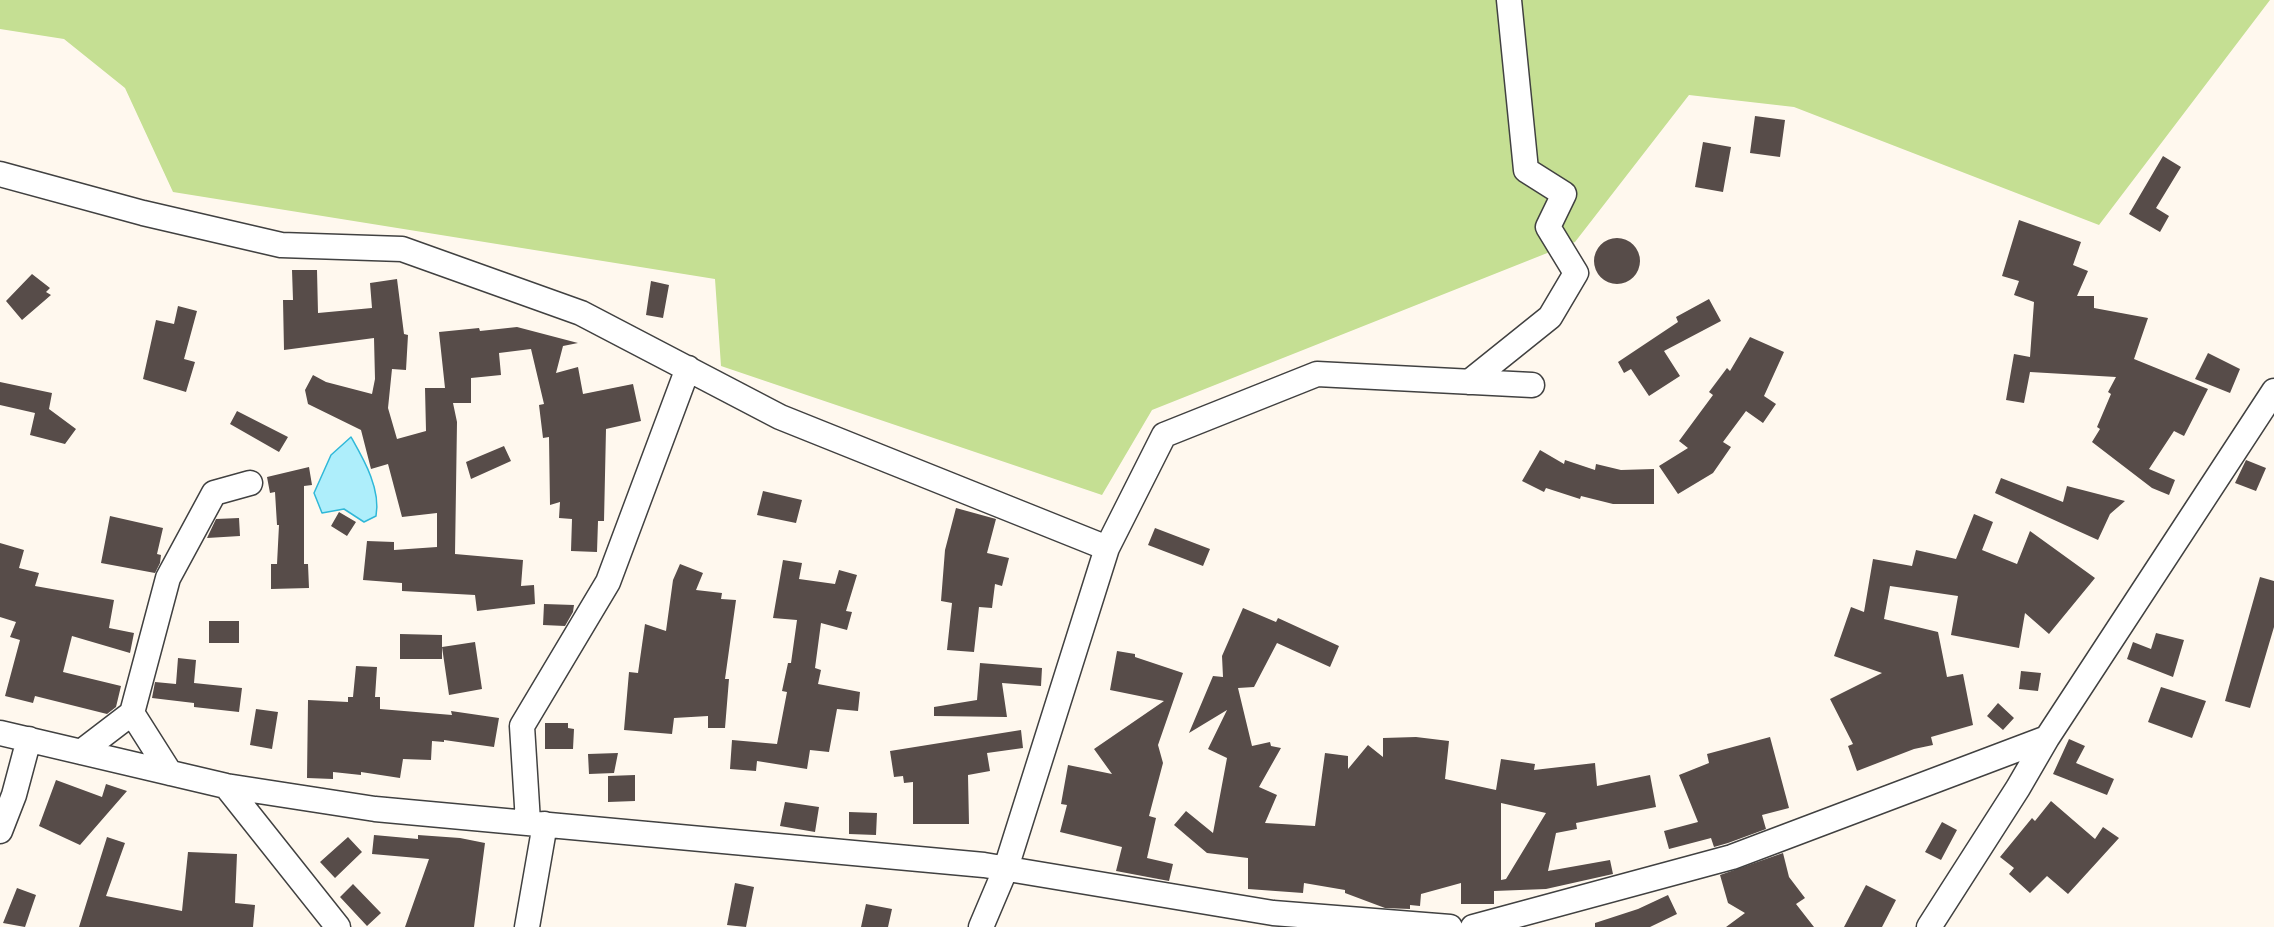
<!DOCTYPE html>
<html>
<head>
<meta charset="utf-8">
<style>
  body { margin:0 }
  canvas { display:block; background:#fff8ee }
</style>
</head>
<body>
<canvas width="2274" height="927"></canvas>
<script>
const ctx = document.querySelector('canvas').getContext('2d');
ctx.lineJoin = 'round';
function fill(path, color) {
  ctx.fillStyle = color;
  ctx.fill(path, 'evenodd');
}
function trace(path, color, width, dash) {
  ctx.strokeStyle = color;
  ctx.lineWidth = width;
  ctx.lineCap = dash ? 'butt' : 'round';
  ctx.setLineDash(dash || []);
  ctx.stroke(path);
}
fill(new Path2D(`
  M0,0H2270L2099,225L1794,107L1689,95L1575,242L1152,410L1102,495L721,366L715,279L173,192L125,88L64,39L0,29Z`), '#c5df93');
const water = new Path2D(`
  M351,437C364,460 381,489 376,516L364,522L344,509L322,513L314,493L331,455Z`);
fill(water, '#aeeefb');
trace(water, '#30b8d8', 1.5);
fill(new Path2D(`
  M1755,116L1785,120L1780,157L1750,153Z
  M1703,142L1731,147L1723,192L1695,187Z
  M2163,156L2181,167L2156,208L2169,216L2160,232L2129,214Z
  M2019,220L2081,242L2073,265L2088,271L2077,296H2094V308L2148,318L2134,359L2208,389L2184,436L2174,431L2149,469L2175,480L2169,495L2152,488L2092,442L2100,429L2097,427L2111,394L2108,392L2116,377L2030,372L2024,403L2006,400L2014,354L2030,357L2034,302L2014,295L2019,281L2002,276Z
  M1594 261a23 23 0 1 1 46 0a23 23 0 1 1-46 0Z
  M292,270H317L318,313L372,308L370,283L397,279L404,334L408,335L406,370L392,369L388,408L397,439L426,431L425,388H445L439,332L479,328L480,331L517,327L578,343L563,346L556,373L578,367L583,394L633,384L641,421L606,429L604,521H598L597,552L571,551L572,519L559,518L560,502L550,505L549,437L543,438L539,405L544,404L531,349L499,353L501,375L471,378V403H453L457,422L455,554L523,560L521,586L534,585L535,604L477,611L475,595L402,591V583L363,580L367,541L394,542V550L437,547V513L402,517L388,464L371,469L361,430L308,404L305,390L313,375L326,382L372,394L375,379L374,338L284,350L283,300H293Z
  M32,274L50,288L46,292L51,295L22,320L6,301Z
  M651,281L669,285L663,318L646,315Z
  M1709,299L1721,321L1664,351L1680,376L1649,396L1631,369L1624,373L1618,362L1678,322L1676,317Z
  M178,306L197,311L184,359L195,362L186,392L143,379L156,320L174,324Z
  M1750,337L1784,352L1764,396L1776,404L1763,423L1746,411L1723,442L1731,447L1713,473L1678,494L1659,466L1688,448L1679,441L1713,395L1709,392L1727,368L1730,371Z
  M2208,353L2240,369L2230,393L2195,379Z
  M0,382L52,393L49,409L76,429L65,444L30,435L35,413L0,405Z
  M237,411L288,437L279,452L230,424Z
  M504,446L511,461L471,479L466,462Z
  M1540,450L1564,464L1565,460L1595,470L1596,464L1621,470L1654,469V504H1613L1581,496L1580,499L1546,488L1544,492L1522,481Z
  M2246,460L2266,468L2256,491L2235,483Z
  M309,467L312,485L304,486V564H308L309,588L271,589V564H277L279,525H277L275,492L270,493L267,477Z
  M2001,478L2063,502L2067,486L2125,501L2110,514L2098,540L1995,493Z
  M763,491L802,500L796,523L757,515Z
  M956,508L996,519L987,553L1009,558L1002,586L995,584L992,608L979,607L974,652L947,650L952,603L941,601L945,550Z
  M339,512L356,522L347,536L331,526Z
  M1974,514L1993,522L1982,550L2017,564L2030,531L2095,578L2049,634L2025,613L2019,648L1951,635L1958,596L1890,586L1884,619L1938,632L1947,677L1963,674L1973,725L1931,737L1933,745L1914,749L1857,771L1848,746L1853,744L1830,699L1882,673L1834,656L1851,607L1864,612L1873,559L1912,566L1916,550L1956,559Z
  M110,516L163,528L157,554L161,555L160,563L155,573L101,563Z
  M239,518L240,536L207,538L216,519Z
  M1155,528L1210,549L1203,566L1148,545Z
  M0,543L24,550L19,568L39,573L35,586L114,600L109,628L134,633L130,653L72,636L63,672L121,686L116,707L107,714L35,696L33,703L5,696L20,640L10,637L16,622L0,617Z
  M783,560L802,563L799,579L835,584L839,570L857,575L846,611L852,612L847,630L821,623L815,668L821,670L818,684L860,692L858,711L837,709L829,752L810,750L807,769L757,761L756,771L730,769L732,740L777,744L787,692L782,691L788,663H791L797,620L773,618Z
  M680,564L703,573L696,590L722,593L721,599L736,600L725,679H729L725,728H708V716L674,718L672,734L624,730L629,672L638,673L645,624L666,631L673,580Z
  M2260,577L2274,581V627L2250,708L2225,701Z
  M544,604L574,605L573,612L565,626L543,625Z
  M1243,608L1276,622L1278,618L1339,646L1330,667L1277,643L1254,687L1238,688L1252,746L1270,742L1271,746L1281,748L1259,787L1277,795L1265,823L1315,826L1325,753L1348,756V769L1368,745L1383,757V738L1416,737L1449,741L1445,779L1496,790L1501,759L1535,764L1534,770L1595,763L1597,786L1650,775L1656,807L1576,823L1577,829L1556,833L1548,871L1610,860L1613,874L1546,889L1494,891V904H1461V883L1421,894L1420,906L1410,905V909L1385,908L1345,893V890L1304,883L1303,893L1248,889V858L1207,853L1174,825L1186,811L1213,833L1227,758L1208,749L1227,710L1189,733L1213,676L1223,677L1222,656ZM1501,803L1546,813L1506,879L1501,880Z
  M209,621H239V643H209Z
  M2156,633L2184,640L2173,677L2127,659L2133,642L2151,649Z
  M400,634L442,635V659H400Z
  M475,642L482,689L449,695L442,647Z
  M1117,651L1135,654V657L1183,673L1158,745L1163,763L1149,816L1156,818L1147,858L1173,864L1169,881L1116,871L1122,847L1060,832L1067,805L1061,804L1068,765L1112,774L1094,749L1164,701L1110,690Z
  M178,658L196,660L194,683L242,688L239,712L194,707V703L152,698L155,682L176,684Z
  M980,663L1042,668L1041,686L1002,683L1007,717L934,716V707L977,700Z
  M356,666L377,667L375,697H380V709L452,715L451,711L499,718L494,747L444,740V742L432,741L431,760L403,759L400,778L361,772V775L333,772V779L307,778L308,700L348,702V697H353Z
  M2021,671L2041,673L2038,691L2019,689Z
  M2161,687L2206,701L2192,738L2148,722Z
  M1998,703L2014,718L2003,730L1987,716Z
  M256,709L278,712L272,749L250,745Z
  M545,723H568V728L574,729L573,749H545Z
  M1021,730L1023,748L987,753L990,771L968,775L969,824H913V782L904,783L903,776L894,777L890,751Z
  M1770,737L1789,808L1762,815L1766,829L1728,843L1714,847L1711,838L1669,849L1664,831L1698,822L1679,775L1709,763L1707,754Z
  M2069,739L2085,746L2076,763L2114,779L2107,795L2053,774Z
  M618,753L614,773L589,774L588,754Z
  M635,775V801L608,802V776Z
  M56,780L102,797L106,784L127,791L80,845L39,826Z
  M2051,801L2095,839L2103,827L2119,838L2068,894L2047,876L2030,893L2009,874L2014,868L2000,857L2032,818L2035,821Z
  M785,802L819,807L815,832L780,826Z
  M849,812L877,813L876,835L849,834Z
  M1942,822L1957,830L1941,860L1925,852Z
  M374,835L418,839V835L460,838L485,843L474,927H405L429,859L372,854Z
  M107,837L125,843L106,896L182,911L188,852L237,854L235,903L255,905L253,927H79Z
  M348,837L362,852L335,878L320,862Z
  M1783,853L1789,877L1805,898L1796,904L1814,927H1726L1745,913L1728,903L1720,875Z
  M735,883L754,887L746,927L727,925Z
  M353,884L381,913L367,926L340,897Z
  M1866,885L1896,900L1882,927H1844Z
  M17,888L36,895L25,927L3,923Z
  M1668,895L1677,914L1650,927H1595V923L1638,909Z
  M866,904L892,909L888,927H861Z`), '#574c49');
const minor = new Path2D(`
  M0,174L143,213L281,245L402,249L581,313L780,417L1107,548
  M1469,382L1550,317L1576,273L1548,227L1564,194L1526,170L1509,0
  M0,733L226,786L375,809L984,865L1273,913L1450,927
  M81,752L132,713
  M170,773L132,713L168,578L214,493L250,483
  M226,786L338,927
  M528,822L522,726L608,582L688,368
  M0,831L14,795L29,739
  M527,927L545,824
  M981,927L1006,868L1107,548L1164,435L1317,374L1532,385
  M1473,927L1732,857L2047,738
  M1929,927L2018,788L2047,738L2274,391`);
trace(minor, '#414141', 27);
trace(minor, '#fff', 24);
</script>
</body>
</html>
